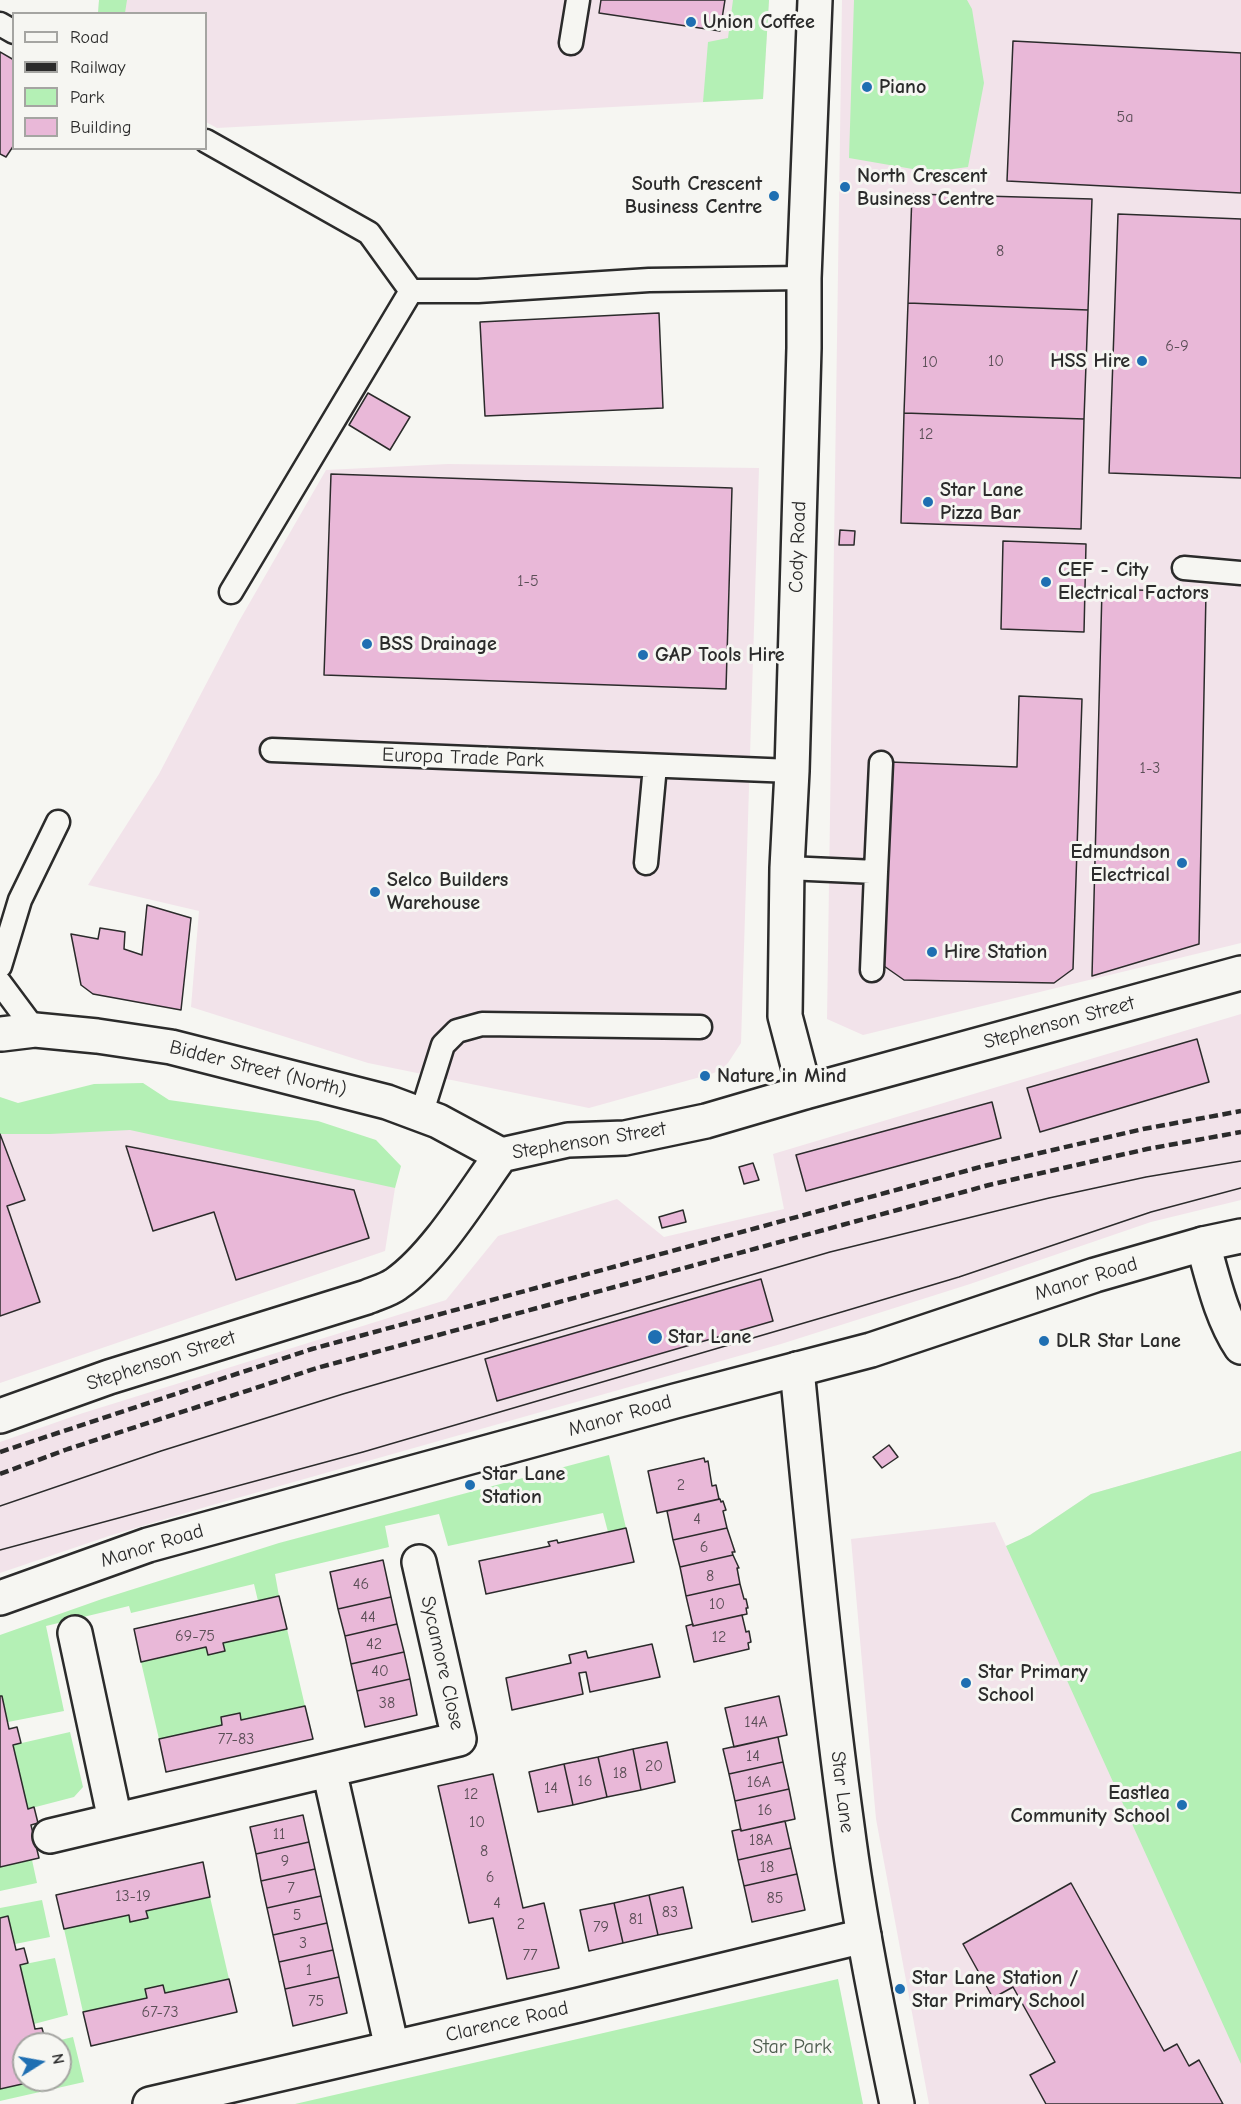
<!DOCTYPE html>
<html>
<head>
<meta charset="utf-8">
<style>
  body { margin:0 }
  #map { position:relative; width:1241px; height:2104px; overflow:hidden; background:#f6f6f2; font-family:"Comic Neue",sans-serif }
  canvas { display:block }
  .legend { position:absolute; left:12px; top:12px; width:195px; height:138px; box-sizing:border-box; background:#f6f6f2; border:2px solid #a5a5a2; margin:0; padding:8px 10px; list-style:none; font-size:18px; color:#2b2b2b }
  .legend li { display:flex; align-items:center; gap:12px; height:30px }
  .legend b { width:30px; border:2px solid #a5a5a2 }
  .north { position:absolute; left:12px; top:2032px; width:60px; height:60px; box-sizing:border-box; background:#f6f6f2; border:2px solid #a5a5a2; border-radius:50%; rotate:79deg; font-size:16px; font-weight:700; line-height:24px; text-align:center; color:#2b2b2b }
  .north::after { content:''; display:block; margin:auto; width:21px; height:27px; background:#1f6fb2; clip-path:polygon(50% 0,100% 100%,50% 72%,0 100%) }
</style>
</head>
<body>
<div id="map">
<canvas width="1241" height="2104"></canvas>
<ul class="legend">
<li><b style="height:8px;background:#f6f6f2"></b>Road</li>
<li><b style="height:8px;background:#2b2b2b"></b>Railway</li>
<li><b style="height:16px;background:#b4f0b5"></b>Park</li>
<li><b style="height:16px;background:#e9b8d8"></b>Building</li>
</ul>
<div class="north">N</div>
</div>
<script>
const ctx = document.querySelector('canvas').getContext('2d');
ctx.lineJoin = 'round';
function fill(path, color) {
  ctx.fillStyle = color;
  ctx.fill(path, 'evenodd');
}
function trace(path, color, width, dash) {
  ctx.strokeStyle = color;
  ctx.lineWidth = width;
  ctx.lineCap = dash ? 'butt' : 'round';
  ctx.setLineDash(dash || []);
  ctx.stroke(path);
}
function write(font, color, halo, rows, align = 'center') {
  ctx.font = font + ' "Comic Neue",sans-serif';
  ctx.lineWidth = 6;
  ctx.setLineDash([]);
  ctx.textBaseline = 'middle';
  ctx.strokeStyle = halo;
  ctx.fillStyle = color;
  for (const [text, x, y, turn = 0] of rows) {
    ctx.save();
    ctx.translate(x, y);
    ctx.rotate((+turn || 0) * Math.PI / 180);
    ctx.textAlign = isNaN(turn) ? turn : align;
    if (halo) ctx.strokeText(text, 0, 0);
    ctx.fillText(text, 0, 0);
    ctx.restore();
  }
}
fill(new Path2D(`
  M99,0H769L763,99L217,128L206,122V14H98Z
  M842,0H1241V943L863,1035L827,1019Z
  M448,464L759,468L741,1043L728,1063L721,1070L711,1074L589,1108L368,1063L191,1007L199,911L88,885L159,774L238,623L326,470Z
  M1241,1014V1200L1151,1222L970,1284L781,1344L209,1506L109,1536L0,1573V1442L80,1414L446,1300L498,1236L617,1199L664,1237L784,1209L773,1154Z
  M153,1113L395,1188L385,1251L0,1383V1124Z
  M1241,1451V2104H929L876,1819L851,1539L995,1522L1006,1546L1030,1535L1091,1494Z`), '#f2e3ea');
fill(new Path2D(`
  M99,0H127L125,13H98Z
  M733,0H769L763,99L703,102L708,42L728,38Z
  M854,0H967L972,9L984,83L968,167L930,172L849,158Z
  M143,1083L169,1100L318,1121L376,1140L401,1166L395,1188L130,1130L50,1134H0V1097L18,1103L94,1084Z
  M1241,1451V2064L1006,1546L1030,1535L1091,1494Z
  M609,1455L626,1528L608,1532L603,1513L448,1546L439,1514L385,1526L389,1547L275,1574L279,1596L258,1601L254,1584L131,1613L129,1606L46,1626L64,1711L8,1722L2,1696H0V1635L102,1599L279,1543Z
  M287,1629L305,1706L159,1739L141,1662L206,1647L208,1655L224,1651L223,1643Z
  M70,1732L83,1787L74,1797L28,1809L13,1745Z
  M32,1860L37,1883L0,1891V1867Z
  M210,1897L229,1979L165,1993L145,1989L147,1998L83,2012L64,1929L129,1915L130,1922L148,1918L146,1911Z
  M42,1900L50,1937L15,1944L8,1916L0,1918V1908Z
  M55,1958L68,2015L34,2024L20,1965Z
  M838,1979L863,2104H295Z
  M73,2037L84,2082L0,2101V2089L40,2080H60V2044H44Z`), '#b4f0b5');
const building = new Path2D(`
  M601,0H725L720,31L599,13Z
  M1013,41L1241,53V193L1007,181Z
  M0,52L14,60V145L6,157L0,154Z
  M912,194L1092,199L1088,310L908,303Z
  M1118,214L1241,219V478L1109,473Z
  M908,303L1088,310L1084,419L904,413Z
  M659,313L663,408L485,416L480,322Z
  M368,393L410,417L390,450L349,425Z
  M904,413L1084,419L1081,529L901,523Z
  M331,474L732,488L726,689L324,675Z
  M840,530L855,531L854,545H839Z
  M1003,541L1086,544L1084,632L1001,629Z
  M1102,589L1206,592L1199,944L1092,976Z
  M1019,696L1082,699L1073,969L1054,983L904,980L884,966L890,762L1017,767Z
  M147,905L191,918L181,1010L93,994L81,985L71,934L98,939L100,928L125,932L124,949L142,955Z
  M1197,1039L1209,1082L1040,1132L1027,1088Z
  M992,1102L1001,1138L806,1191L796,1155Z
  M0,1134L25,1200L7,1206L40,1302L0,1316Z
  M126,1146L354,1190L369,1238L236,1280L214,1212L153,1231Z
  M753,1163L759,1180L744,1184L739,1167Z
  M683,1210L686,1222L662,1228L659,1217Z
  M761,1279L773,1321L497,1401L485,1359Z
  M889,1445L898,1457L882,1468L873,1457Z
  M704,1458L705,1462L708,1461L712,1486L716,1485L719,1499L657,1513L648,1471Z
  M720,1499L721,1502L723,1501L726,1510L723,1511L727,1528L673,1540L667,1511Z
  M626,1528L634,1562L486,1594L479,1561L550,1546L548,1542L557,1540L558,1543Z
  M727,1528L735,1552H732L733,1555L680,1567L673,1540Z
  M733,1555L739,1568H737L740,1584L686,1596L680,1567Z
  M383,1560L391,1597L338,1609L330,1572Z
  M740,1584L744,1599H746L748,1608H746L747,1614L693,1626L686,1596Z
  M279,1596L287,1629L223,1643L225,1651L208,1655L206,1647L141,1662L134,1629Z
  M391,1597L397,1624L345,1636L338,1609Z
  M742,1615L746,1632L749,1631L751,1642L748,1643L749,1649L694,1662L686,1626L693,1624V1626Z
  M397,1624L404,1652L351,1664L345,1636Z
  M652,1644L660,1677L590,1692L586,1672L579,1673L583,1694L512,1710L506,1678L571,1663L569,1655L586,1651L588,1658Z
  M404,1652L410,1679L357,1691L351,1664Z
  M410,1679L417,1715L365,1727L357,1691Z
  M0,1696H2L9,1729L17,1727L21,1743L13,1745L28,1809L34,1807L38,1823L31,1825L39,1858L0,1867Z
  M779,1696L787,1735L734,1747L725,1708Z
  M305,1706L313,1739L166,1772L159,1739L222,1725L221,1717L240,1713L241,1720Z
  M778,1737L783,1762L729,1774L723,1749Z
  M667,1742L675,1782L641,1790L633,1749Z
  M633,1749L641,1790L607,1797L598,1757Z
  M598,1757L607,1797L573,1805L564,1764Z
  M783,1762L789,1789L735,1801L729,1774Z
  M564,1764L573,1805L538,1812L529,1772Z
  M493,1774L523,1908L544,1903L559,1968L507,1979L493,1918L469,1923L438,1786Z
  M789,1789L795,1819L741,1831L735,1801Z
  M303,1815L309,1842L256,1854L250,1827Z
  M785,1821L791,1848L738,1860L732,1831L741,1829V1831Z
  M309,1842L315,1869L261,1881L256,1854Z
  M791,1848L797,1874L744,1886L738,1860Z
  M203,1862L210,1897L146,1911L148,1918L130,1922L129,1915L64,1929L56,1895Z
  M315,1869L321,1896L267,1908L261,1881Z
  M797,1874L805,1910L752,1922L744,1886Z
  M1071,1883L1164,2051L1177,2044L1189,2066L1199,2060L1223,2104H1046L1030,2075L1055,2062L1013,1987L993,1998L963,1944Z
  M683,1887L692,1928L658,1935L649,1895Z
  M649,1895L658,1935L623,1943L614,1903Z
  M321,1896L327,1923L273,1935L267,1908Z
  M614,1903L623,1943L589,1951L580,1910Z
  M8,1916L16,1950L24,1948L28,1963L20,1965L35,2029L42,2028L46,2043L24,2044V2080H40L0,2089V1918Z
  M327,1923L333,1950L279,1962L273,1935Z
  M333,1950L339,1977L285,1989L279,1962Z
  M339,1977L347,2013L293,2026L285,1989Z
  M229,1979L237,2012L91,2046L83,2012L147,1998L145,1989L163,1985L165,1993Z`);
fill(building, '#e9b8d8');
trace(building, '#2b2b2b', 1.5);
const lane = new Path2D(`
  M0,24L14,32
  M571,43L578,0
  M206,141L369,233L411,291
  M1184,568L1241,573
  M231,592L411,291H478L649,280L804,278
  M272,750L792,771
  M646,863L655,766
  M787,868L876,872L872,970
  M876,872L881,763
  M0,966L20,900L58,822
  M0,983L35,1030
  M421,1115L443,1045L457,1031L482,1024L700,1027`);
const street = new Path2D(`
  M2,1034L35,1030L97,1036L171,1047L387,1102L438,1121L501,1155
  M1203,1244C1213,1279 1221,1317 1241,1347
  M75,1633L115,1820
  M329,1770L392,2048
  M50,1836L459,1739L419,1562
  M150,2104L579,2005L864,1936`);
const secondary = new Path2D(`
  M805,1092L785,1016L787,868L792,771L804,348V278L815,0
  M797,1369C812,1522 826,1674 847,1826C859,1919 878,2012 897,2104
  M0,1416L109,1377L367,1297C376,1293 388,1290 396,1284C435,1257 473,1194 501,1155L568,1140L625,1138L706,1121L805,1092L1241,973`);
const primary = new Path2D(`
  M0,1598L148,1545L675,1401L871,1350L1095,1275L1203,1244L1241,1236`);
trace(lane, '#2b2b2b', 27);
trace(street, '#2b2b2b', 38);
trace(secondary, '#2b2b2b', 38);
trace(primary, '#2b2b2b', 38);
trace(lane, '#f6f6f2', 22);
trace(street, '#f6f6f2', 33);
trace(secondary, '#f6f6f2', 33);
trace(primary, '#f6f6f2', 33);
trace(new Path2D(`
  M0,1506L161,1451L343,1394L830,1252L1049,1198L1146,1177L1241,1161
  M0,1550L363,1452L845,1311L959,1277L1151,1212L1241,1188`), '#2b2b2b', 1.5);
trace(new Path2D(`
  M0,1452L312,1349L984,1166L1143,1129L1241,1111
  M0,1474L68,1449L317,1368L989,1185L1147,1149L1241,1132`), '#2b2b2b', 4.5, [9, 4.5]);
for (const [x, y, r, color] of [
  [691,22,6,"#1f6fb2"],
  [867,87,6,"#1f6fb2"],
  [845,187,6,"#1f6fb2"],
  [774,196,6,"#1f6fb2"],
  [1142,361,6,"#1f6fb2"],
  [928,502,6,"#1f6fb2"],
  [1046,582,6,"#1f6fb2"],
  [367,644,6,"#1f6fb2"],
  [643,655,6,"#1f6fb2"],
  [1182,863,6,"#1f6fb2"],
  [375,892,6,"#1f6fb2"],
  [932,952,6,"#1f6fb2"],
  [705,1076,6,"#1f6fb2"],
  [655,1337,8,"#1f6fb2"],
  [1044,1341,6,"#1f6fb2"],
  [470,1485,6,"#1f6fb2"],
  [966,1683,6,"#1f6fb2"],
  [1182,1805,6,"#1f6fb2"],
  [900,1989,6,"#1f6fb2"]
]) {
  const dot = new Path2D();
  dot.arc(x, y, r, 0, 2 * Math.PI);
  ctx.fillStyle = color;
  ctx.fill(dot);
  trace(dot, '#f6f6f2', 2);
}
write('16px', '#5a4e56', null, [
  ["5a",1125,117],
  ["8",1000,251],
  ["6-9",1177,346],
  ["10",996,361],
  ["10",930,362],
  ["12",926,434],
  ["1-5",528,581],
  ["1-3",1150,768],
  ["2",681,1485],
  ["4",697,1519],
  ["6",704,1547],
  ["8",710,1576],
  ["46",361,1584],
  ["10",717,1604],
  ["44",368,1617],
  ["69-75",195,1636],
  ["12",719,1637],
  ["42",374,1644],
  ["40",380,1671],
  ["38",387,1703],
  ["14A",756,1722],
  ["77-83",236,1739],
  ["14",753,1756],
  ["20",654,1766],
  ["18",620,1773],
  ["16",585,1781],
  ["16A",759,1782],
  ["14",551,1788],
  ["12",471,1794],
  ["16",765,1810],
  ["10",477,1822],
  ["11",279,1834],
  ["18A",761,1840],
  ["8",484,1851],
  ["9",285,1861],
  ["18",767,1867],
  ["6",490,1877],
  ["7",291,1888],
  ["13-19",133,1896],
  ["85",775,1898],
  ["4",497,1903],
  ["83",670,1912],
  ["5",297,1915],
  ["81",636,1919],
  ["2",521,1924],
  ["79",601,1927],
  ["3",303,1943],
  ["77",530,1955],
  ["1",309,1970],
  ["75",316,2001],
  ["67-73",160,2012]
]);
write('bold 20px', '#2b2b2b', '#f6f6f2', [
  ["Union Coffee",703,22],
  ["Piano",879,87],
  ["North Crescent",857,176],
  ["Business Centre",857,199],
  ["South Crescent",762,184,"right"],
  ["Business Centre",762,207,"right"],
  ["HSS Hire",1130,361,"right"],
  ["Star Lane",940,490],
  ["Pizza Bar",940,513],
  ["CEF - City",1058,570],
  ["Electrical Factors",1058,593],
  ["BSS Drainage",379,644],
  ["GAP Tools Hire",655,655],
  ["Edmundson",1170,852,"right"],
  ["Electrical",1170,875,"right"],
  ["Selco Builders",387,880],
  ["Warehouse",387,903],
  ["Hire Station",944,952],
  ["Nature in Mind",717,1076],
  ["Star Lane",668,1337],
  ["DLR Star Lane",1056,1341],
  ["Star Lane",482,1474],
  ["Station",482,1497],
  ["Star Primary",978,1672],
  ["School",978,1695],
  ["Eastlea",1170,1793,"right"],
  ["Community School",1170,1816,"right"],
  ["Star Lane Station /",912,1978],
  ["Star Primary School",912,2001]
], 'left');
write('20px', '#2b2b2b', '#f6f6f2', [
  ["Cody Road",798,547,-88],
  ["Europa Trade Park",463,758,2],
  ["Stephenson Street",1059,1023,-15],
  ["Bidder Street (North)",258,1069,14],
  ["Stephenson Street",589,1141,-9],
  ["Manor Road",1086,1279,-17],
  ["Stephenson Street",161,1361,-18],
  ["Manor Road",620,1416,-16],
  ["Manor Road",152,1546,-17],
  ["Sycamore Close",442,1663,77],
  ["Star Lane",842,1792,83],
  ["Clarence Road",507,2022,-13]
]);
write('20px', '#4d5c4e', '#f6f6f2', [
  ["Star Park",792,2047]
]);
</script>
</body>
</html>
